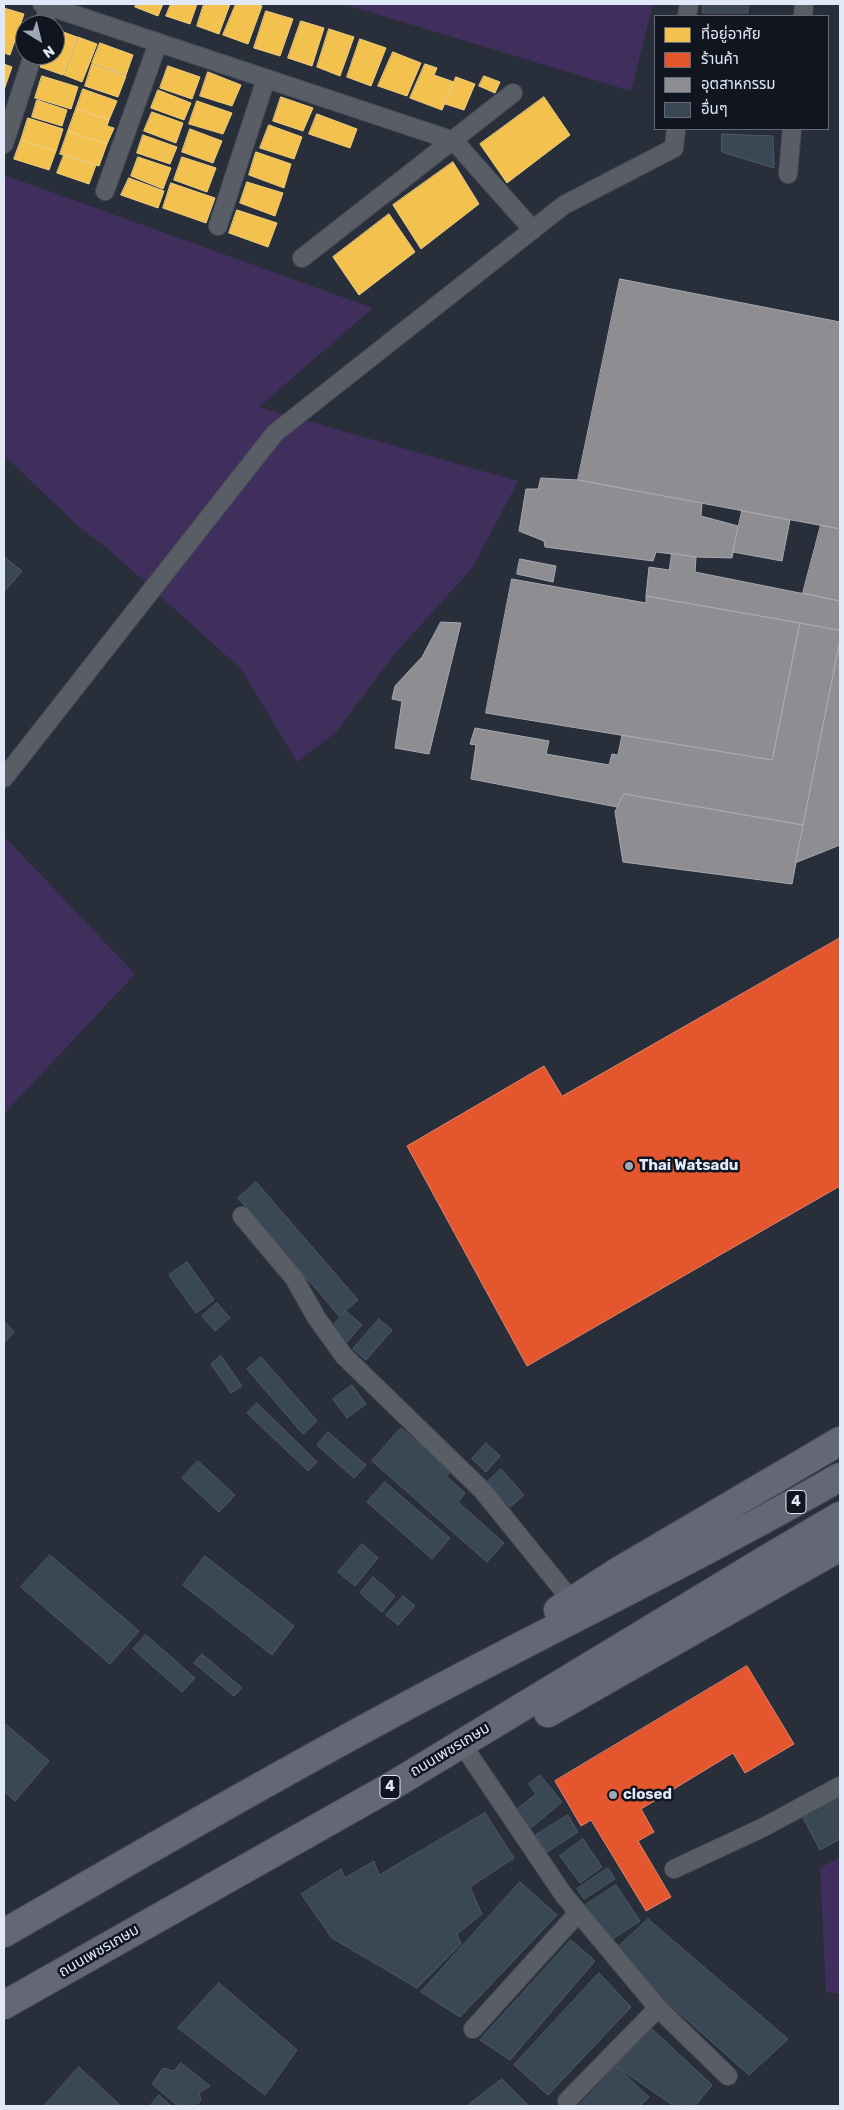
<!DOCTYPE html>
<html>
<head>
<meta charset="utf-8">
<style>
  body { margin:0 }
  #map { position:relative; width:844px; height:2110px; overflow:hidden; background:#282f3a; font-family:Rubik,"Noto Sans Thai",sans-serif }
  canvas { display:block }
  .frame { position:absolute; inset:0; border:5px solid #e1e9f8; pointer-events:none }
  .legend { position:absolute; left:654px; top:15px; width:175px; height:115px; box-sizing:border-box; background:#10151f; border:1px solid #646a76; margin:0; padding:6px 9px; list-style:none; font-size:15px; color:#e1e9f8 }
  .legend li { display:flex; align-items:center; gap:10px; height:25px }
  .legend b { width:25px; border:1px solid #646a76 }
  .north { position:absolute; left:15px; top:15px; width:50px; height:50px; box-sizing:border-box; background:#10151f; border:1px solid #646a76; border-radius:50%; rotate:144deg; font-size:14px; font-weight:700; line-height:20px; text-align:center; color:#e1e9f8 }
  .north::after { content:''; display:block; margin:auto; width:18px; height:22px; background:#a0a8b6; clip-path:polygon(50% 0,100% 100%,50% 72%,0 100%) }
</style>
</head>
<body>
<div id="map">
<canvas width="844" height="2110"></canvas>
<div class="frame"></div>
<ul class="legend">
<li><b style="height:14px;background:#f2c14e"></b>ที่อยู่อาศัย</li>
<li><b style="height:14px;background:#e4572e"></b>ร้านค้า</li>
<li><b style="height:14px;background:#8d8d92"></b>อุตสาหกรรม</li>
<li><b style="height:14px;background:#3a4855"></b>อื่นๆ</li>
</ul>
<div class="north">N</div>
</div>
<script>
const ctx = document.querySelector('canvas').getContext('2d');
ctx.lineJoin = 'round';
function fill(path, color) {
  ctx.fillStyle = color;
  ctx.fill(path, 'evenodd');
}
function trace(path, color, width, dash) {
  ctx.strokeStyle = color;
  ctx.lineWidth = width;
  ctx.lineCap = dash ? 'butt' : 'round';
  ctx.setLineDash(dash || []);
  ctx.stroke(path);
}
function write(font, color, halo, rows, align = 'center') {
  ctx.font = font + ' Rubik,"Noto Sans Thai",sans-serif';
  ctx.lineWidth = 5;
  ctx.setLineDash([]);
  ctx.textBaseline = 'middle';
  ctx.strokeStyle = halo;
  ctx.fillStyle = color;
  for (const [text, x, y, turn = 0] of rows) {
    ctx.save();
    ctx.translate(x, y);
    ctx.rotate((+turn || 0) * Math.PI / 180);
    ctx.textAlign = isNaN(turn) ? turn : align;
    if (halo) ctx.strokeText(text, 0, 0);
    ctx.fillText(text, 0, 0);
    ctx.restore();
  }
}
fill(new Path2D(`
  M343,4H653L631,91Z
  M4,175L373,308L259,407L518,481L473,567L392,657L335,733L297,762L241,669L106,547L80,528L4,455Z
  M4,836L135,974L4,1114Z
  M840,1857V1994L826,1992L820,1868Z`), '#402e5d');
const homes = new Path2D(`
  M136,4H163L158,16L135,7Z
  M171,4H197L190,24L166,16Z
  M204,4H230L219,34L197,26Z
  M236,4H254L262,6L248,44L223,35Z
  M4,8L24,14L10,55L4,53Z
  M266,11L293,19L280,56L254,48Z
  M301,21L324,28L312,66L288,58Z
  M55,29L77,37L63,75L40,67L45,55H55Z
  M329,29L354,37L340,76L317,67Z
  M78,37L97,44L82,82L64,75Z
  M360,39L386,48L371,86L347,77Z
  M100,43L133,55L126,75L92,63Z
  M393,52L421,63L407,96L378,86Z
  M4,64L12,67L4,90Z
  M92,64L126,76L118,97L85,86Z
  M425,64L437,68L434,75L454,82L442,110L410,98Z
  M168,66L200,77L192,99L160,88Z
  M208,72L241,85L232,106L200,96Z
  M42,76L78,87L71,109L35,98Z
  M484,76L500,82L495,93L479,86Z
  M456,77L475,84L464,110L445,104Z
  M83,89L117,101L109,120L76,109Z
  M158,90L191,103L184,120L151,108Z
  M281,97L313,108L303,131L273,121Z
  M544,97L570,135L507,183L480,144Z
  M37,100L67,110L62,126L32,117Z
  M197,101L232,113L223,134L189,124Z
  M76,109L109,120L107,126L114,128L107,144L68,131Z
  M152,112L183,123L176,143L144,131Z
  M317,114L357,129L350,148L309,134Z
  M28,118L63,129L56,151L21,140Z
  M269,125L302,137L294,159L260,148Z
  M190,129L222,141L213,163L182,152Z
  M68,131L107,144L99,166L60,154Z
  M143,135L177,147L170,164L137,153Z
  M21,140L56,151L49,170L14,159Z
  M256,152L291,164L284,188L249,175Z
  M64,155L96,165L89,184L57,173Z
  M138,157L171,168L163,189L131,176Z
  M182,157L216,168L207,192L174,180Z
  M453,162L479,204L421,249L393,205Z
  M129,178L164,191L158,208L121,195Z
  M247,182L283,193L275,216L240,203Z
  M171,183L215,198L206,223L163,208Z
  M237,210L277,223L268,247L229,233Z
  M389,214L415,252L359,295L333,257Z`);
fill(homes, '#f2c14e');
trace(homes, '#edcd81', 1);
const shops = new Path2D(`
  M840,938V1186L527,1366L407,1146L544,1066L562,1096Z
  M747,1666L794,1744L745,1773L733,1753L641,1809L654,1832L638,1841L671,1897L646,1911L591,1820L581,1826L555,1781Z`);
fill(shops, '#e4572e');
trace(shops, '#e3836b', 1);
const industry = new Path2D(`
  M620,279L840,322V529L578,480Z
  M541,478L578,480L702,503L701,516L738,526L732,558L696,557L656,552L653,561L545,547L544,541L519,531L526,489H538Z
  M742,511L790,520L782,561L733,552Z
  M821,525L840,529V601L803,593Z
  M672,553L696,557L695,572L840,601V630L646,596L649,567L669,570Z
  M520,559L556,566L553,582L517,574Z
  M512,579L646,603V596L800,623L772,760L486,713Z
  M441,622L461,623L429,754L395,748L402,701L392,699L395,686L422,657Z
  M800,623L840,631V640L803,825L624,794L617,807L471,779L476,745L470,744L475,728L549,741L546,754L609,765L612,754L618,755L622,735L772,760Z
  M840,640V845L795,863L803,825Z
  M624,794L803,825L792,884L623,862L615,812Z`);
fill(industry, '#8d8d92');
trace(industry, '#a6a9b1', 1);
const building = new Path2D(`
  M703,4H748V13H703Z
  M722,134L773,136L774,168L722,152Z
  M4,557L22,571L4,592Z
  M256,1182L358,1300L339,1316L238,1198Z
  M187,1262L214,1300L196,1313L169,1275Z
  M217,1303L230,1318L215,1331L202,1316Z
  M346,1311L362,1325L345,1344L329,1330Z
  M379,1319L392,1330L366,1360L353,1349Z
  M4,1321L14,1332L4,1343Z
  M221,1356L242,1386L231,1393L211,1364Z
  M261,1357L317,1421L303,1434L247,1369Z
  M352,1385L366,1404L347,1418L333,1399Z
  M257,1403L317,1462L308,1471L247,1413Z
  M401,1428L451,1471L446,1476L465,1493L458,1502L504,1543L487,1562L372,1461Z
  M328,1432L366,1465L354,1478L317,1445Z
  M486,1443L500,1456L486,1472L472,1459Z
  M198,1461L235,1495L219,1512L182,1478Z
  M501,1469L524,1495L510,1507L487,1482Z
  M385,1482L450,1538L432,1559L367,1502Z
  M362,1544L378,1558L355,1586L338,1572Z
  M50,1555L139,1631L110,1664L21,1587Z
  M205,1556L294,1626L272,1655L183,1585Z
  M373,1577L395,1596L382,1612L360,1593Z
  M403,1596L415,1606L398,1625L386,1615Z
  M146,1635L195,1678L182,1692L133,1649Z
  M202,1654L242,1688L234,1696L194,1663Z
  M4,1723L49,1761L15,1801L4,1791Z
  M540,1775L562,1802L527,1831L512,1813L536,1794L529,1784Z
  M840,1793V1839L820,1850L801,1814Z
  M485,1813L514,1858L470,1887L482,1914L457,1934L461,1944L417,1988L332,1938L301,1894L341,1869L345,1878L374,1861L379,1875Z
  M568,1815L578,1832L547,1852L536,1835Z
  M583,1839L602,1867L580,1883L560,1856Z
  M608,1868L615,1879L584,1899L577,1889Z
  M520,1882L557,1915L460,2017L421,1992Z
  M616,1885L640,1921L605,1944L581,1908Z
  M648,1919L788,2039L749,2075L612,1953Z
  M571,1940L595,1961L510,2060L480,2040Z
  M599,1973L631,2007L548,2095L514,2065Z
  M219,1983L297,2050L265,2095L178,2028Z
  M650,2027L712,2085L695,2106H674L616,2066Z
  M181,2063L210,2086L199,2093L201,2100L196,2106H178L152,2084L163,2068L174,2071Z
  M616,2066L649,2097L640,2106H579Z
  M79,2067L121,2106H44Z
  M502,2079L529,2106H467Z
  M159,2095L171,2106H150Z`);
fill(building, '#3a4855');
trace(building, '#505862', 1);
const street = new Path2D(`
  M42,4L454,141L533,230
  M687,16L689,4
  M803,16L804,4
  M43,25L49,6
  M4,144L33,55
  M788,174L792,129
  M105,191L158,43
  M218,226L266,79
  M302,258L513,93
  M4,778L275,433L564,205L674,148L676,129
  M242,1216L294,1278L316,1317L344,1356L482,1490L572,1601
  M470,1756L563,1894L658,2008L728,2076
  M674,1869L762,1828L840,1786
  M473,2029L578,1913
  M567,2101L658,2008`);
const highway = new Path2D(`
  M558,1610L617,1572L840,1441
  M548,1713L840,1547
  M4,1933C145,1852 286,1770 429,1694C566,1621 706,1554 840,1477
  M4,2005L395,1784L770,1557L840,1516`);
trace(street, '#444a54', 20);
trace(highway, '#444a54', 30);
trace(street, '#585d66', 18);
trace(highway, '#646776', 28);
for (const [x, y, r, color] of [
  [629,1166,5,"#a0a8b6"],
  [613,1795,5,"#a0a8b6"]
]) {
  const dot = new Path2D();
  dot.arc(x, y, r, 0, 2 * Math.PI);
  ctx.fillStyle = color;
  ctx.fill(dot);
  trace(dot, '#10151f', 2);
}
for (const [x, y, w] of [
  [796,1502,20],
  [390,1787,20]
]) {
  const box = new Path2D();
  box.roundRect(x - w / 2, y - 11.5, w, 23, 4);
  ctx.fillStyle = '#10151f';
  ctx.fill(box);
  trace(box, '#e1e9f8', 1);
}
write('bold 14px', '#e1e9f8', null, [
  ["4",796,1502],
  ["4",390,1787]
]);
write('bold 15px', '#e1e9f8', '#10151f', [
  ["Thai Watsadu",639,1166],
  ["closed",623,1795]
], 'left');
write('15px', '#e1e9f8', '#10151f', [
  ["ถนนเพชรเกษม",450,1750,-31],
  ["ถนนเพชรเกษม",99,1951,-30]
]);
</script>
</body>
</html>
